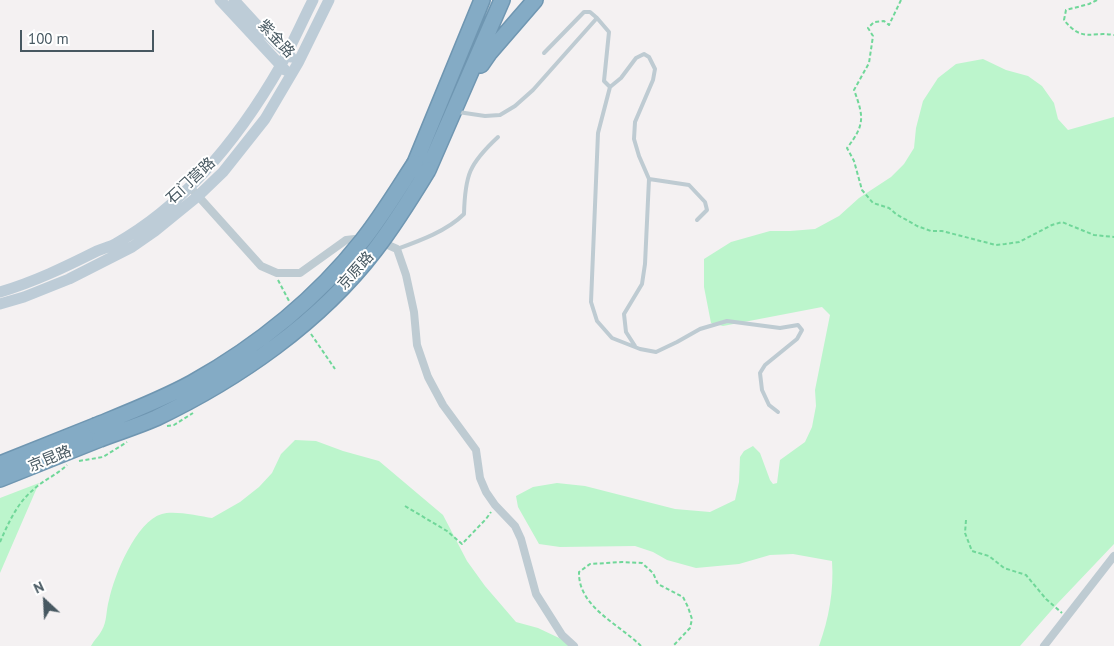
<!DOCTYPE html>
<html>
<head>
<meta charset="utf-8">
<style>
  body { margin:0 }
  #map { position:relative; width:1114px; height:646px; overflow:hidden; background:#f4f1f2; font-family:"PT Sans",sans-serif }
  canvas { display:block }
  .north { position:absolute; left:20px; top:576px; width:50px; height:50px; -webkit-text-stroke:4px #fff; paint-order:stroke; rotate:335deg; font-size:14px; font-weight:700; line-height:20px; text-align:center; color:#475861 }
  .north::after { content:''; display:block; margin:auto; width:18px; height:22px; background:#475861; clip-path:polygon(50% 0,100% 100%,50% 72%,0 100%) }
  .scale { position:absolute; left:20px; top:30px; width:134px; height:22px; box-sizing:border-box; border:2px solid #475861; border-top:0; padding-left:6px; font-size:15px; line-height:18px; white-space:nowrap; color:#475861; -webkit-text-stroke:4px #fff; paint-order:stroke }
</style>
</head>
<body>
<div id="map">
<canvas width="1114" height="646"></canvas>
<div class="north">N</div>
<div class="scale">100 m</div>
</div>
<script>
const ctx = document.querySelector('canvas').getContext('2d');
ctx.lineJoin = 'round';
function fill(path, color) {
  ctx.fillStyle = color;
  ctx.fill(path, 'evenodd');
}
function trace(path, color, width, dash) {
  ctx.strokeStyle = color;
  ctx.lineWidth = width;
  ctx.lineCap = dash ? 'butt' : 'round';
  ctx.setLineDash(dash || []);
  ctx.stroke(path);
}
function write(font, color, halo, rows, align = 'center') {
  ctx.font = font + ' "PT Sans","Noto Sans SC",sans-serif';
  ctx.lineWidth = 4;
  ctx.setLineDash([]);
  ctx.textBaseline = 'middle';
  ctx.strokeStyle = halo;
  ctx.fillStyle = color;
  for (const [text, x, y, turn = 0] of rows) {
    ctx.save();
    ctx.translate(x, y);
    ctx.rotate((+turn || 0) * Math.PI / 180);
    ctx.textAlign = isNaN(turn) ? turn : align;
    if (halo) ctx.strokeText(text, 0, 0);
    ctx.fillText(text, 0, 0);
    ctx.restore();
  }
}
fill(new Path2D(`
  M983,59L1006,70L1028,76L1042,86L1054,103L1058,119L1068,130L1114,117V544L1057,604L1020,646H819C829,618 834,591 832,561L793,554L770,555L739,564L696,568L667,560L653,552L635,546L560,547L539,544L518,507L516,496L533,487L557,483L585,486L675,509L710,512L735,500L739,482L740,457L744,451L753,446L760,453L770,480L773,484L777,483L780,460L805,442L812,427L816,406L815,390L830,315L822,307L723,326L711,323L704,287V259L731,242L770,231H790L815,229L839,216L859,198L891,177L904,164L914,148L916,128L923,101L938,78L956,64Z
  M295,440L316,441L343,451L379,461L443,515L467,561L485,586L516,622L538,628L576,646H91C94,640 99,636 102,630C107,622 106,610 109,600C114,576 136,521 162,514C173,510 200,516 212,518L240,502L259,487L272,473L281,454Z
  M39,483L0,573V498Z`), '#bcf5cc');
const highway = new Path2D(`
  M481,65L490,52L535,0
  M415,163L482,0
  M428,170L502,0
  M0,464L95,426
  M0,479L100,439`);
trace(highway, '#6f96b1', 18);
trace(new Path2D(`
  M901,0L889,25L884,21L874,22L868,28L873,36L869,63L854,90C864,117 865,125 847,148L854,161L862,190L873,203L889,208L896,214L917,226L931,231H942L996,245L1005,244L1019,242L1052,225L1062,222L1094,235L1114,237
  M1097,0L1089,4L1066,10L1064,20C1083,43 1090,31 1114,35
  M278,280L289,301
  M311,334L335,369
  M167,426L174,425L193,413
  M79,461L103,457L127,442
  M405,506L447,531L462,544L486,519L491,512
  M966,520L965,533L972,551L989,556L1004,568L1026,575L1046,599L1062,613
  M0,542C8,524 17,503 33,490C43,480 57,475 67,465
  M641,646C619,624 578,607 579,572L590,564L622,562L642,563L653,573L658,584L683,597L688,607L692,619L690,628L673,646`), '#70d799', 2, [4, 2.5]);
trace(new Path2D(`
  M544,53L584,12H590L597,18
  M610,87L621,78L636,58L644,54L649,57L655,69L653,80L635,122L634,139L639,156L649,179L645,264L642,284L624,314L626,332L635,346
  M458,112L485,116L500,115L515,106L533,90L597,18L609,32L604,81L610,87L598,133L591,302L597,321L612,338L640,349L656,352L677,342L700,329L727,321L780,328L798,325L802,330L797,339L765,365L760,373L762,390L769,405L778,412
  M649,179L689,185L705,202L707,210L697,220
  M397,249C419,241 447,231 464,214C465,175 469,164 498,137`), '#becbd2', 4);
trace(new Path2D(`
  M190,187L261,266L277,273H300L346,240L364,238
  M379,241L397,249L406,275L414,312L417,345L428,377L443,405L476,450L480,478L486,492L495,505L515,526L521,539L536,594L562,635L574,646
  M1044,646L1114,556`), '#becbd2', 8);
trace(new Path2D(`
  M220,0L285,70
  M234,0L255,23L291,57
  M0,292C34,282 65,267 97,251C103,248 110,247 115,244C186,204 241,135 281,65C292,44 302,22 313,0
  M0,304L24,297L69,279L132,247L155,231L198,196L223,172L265,119L298,63L329,0`), '#bdccd7', 11);
trace(highway, '#84abc5', 15);
const highwayBridge = new Path2D(`
  M95,426C127,413 161,400 192,383C256,347 316,299 362,241C382,216 398,189 415,163
  M100,439C118,432 138,426 156,418C238,379 320,322 375,250C395,224 411,198 428,170`);
trace(highwayBridge, '#6f96b1', 18, []);
trace(highwayBridge, '#84abc5', 15);
write('15px', '#475861', '#fff', [
  ["紫金路",276,39,47],
  ["石门营路",191,181,-43],
  ["京原路",356,271,-48],
  ["京昆路",50,459,-22]
]);
</script>
</body>
</html>
